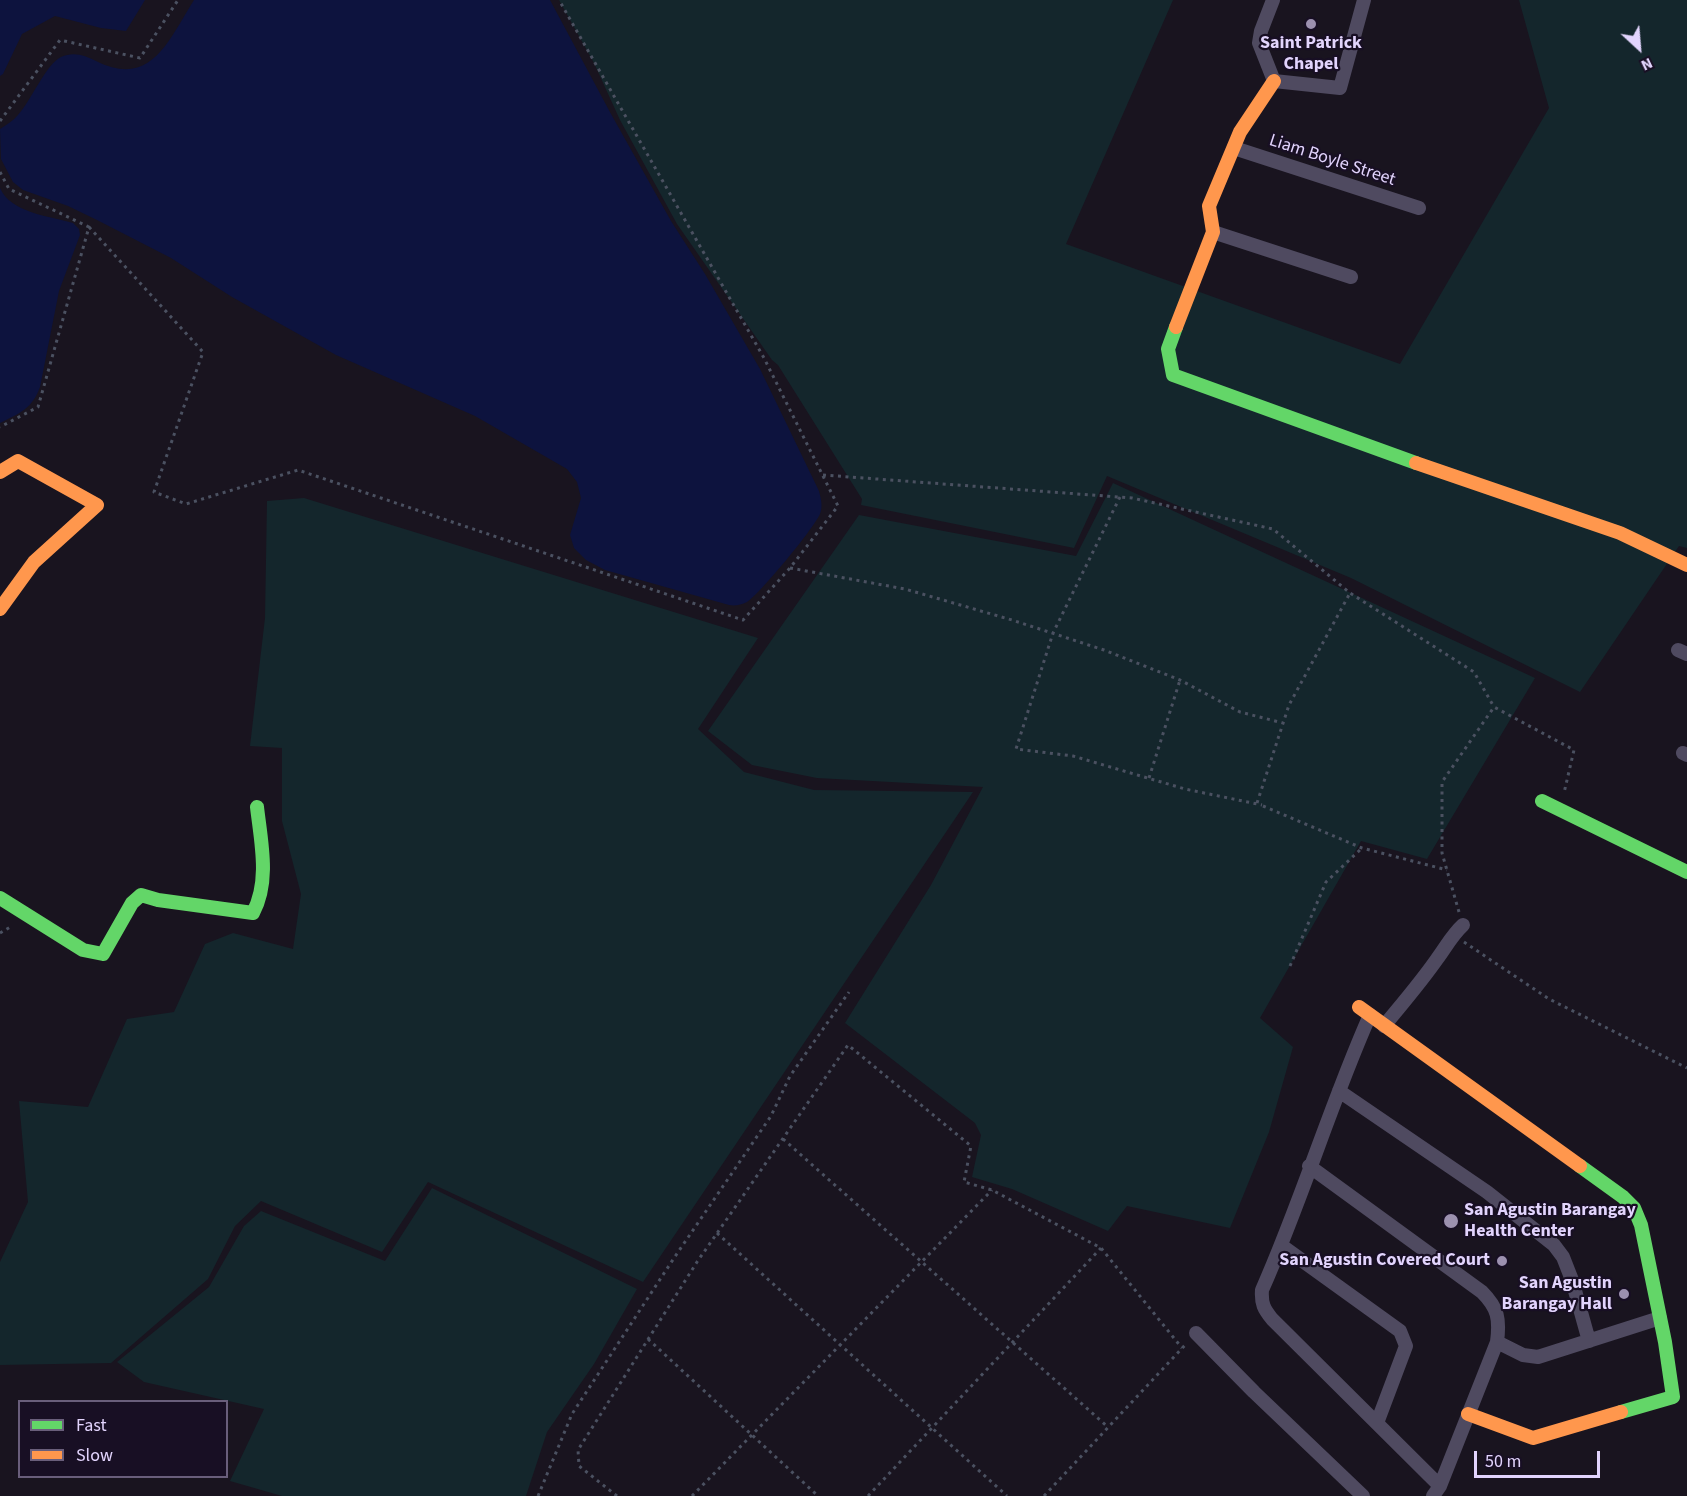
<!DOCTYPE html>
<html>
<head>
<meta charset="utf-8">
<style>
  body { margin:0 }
  #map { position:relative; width:1687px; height:1496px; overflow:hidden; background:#19141f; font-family:"Source Sans 3",sans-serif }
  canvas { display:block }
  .legend { position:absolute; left:18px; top:1400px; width:210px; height:78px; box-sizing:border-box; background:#180f24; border:2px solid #695e7b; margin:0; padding:8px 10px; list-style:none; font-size:18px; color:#e2d4fd }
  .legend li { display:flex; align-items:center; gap:12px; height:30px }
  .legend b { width:30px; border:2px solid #695e7b }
  .north { position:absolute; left:1609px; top:18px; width:60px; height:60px; -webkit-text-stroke:4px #180f24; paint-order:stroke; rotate:154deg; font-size:16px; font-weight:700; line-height:24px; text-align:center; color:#e2d4fd }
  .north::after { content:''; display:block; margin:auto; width:21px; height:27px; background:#e2d4fd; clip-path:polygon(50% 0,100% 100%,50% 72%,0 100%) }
  .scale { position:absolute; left:1474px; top:1451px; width:126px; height:27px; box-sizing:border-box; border:3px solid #e2d4fd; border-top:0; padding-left:8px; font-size:18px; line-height:21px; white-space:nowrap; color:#e2d4fd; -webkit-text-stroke:4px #180f24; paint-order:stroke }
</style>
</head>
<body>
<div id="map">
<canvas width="1687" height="1496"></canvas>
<ul class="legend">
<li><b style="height:8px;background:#63d668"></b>Fast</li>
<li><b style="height:8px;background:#ff974d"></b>Slow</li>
</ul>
<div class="north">N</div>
<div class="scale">50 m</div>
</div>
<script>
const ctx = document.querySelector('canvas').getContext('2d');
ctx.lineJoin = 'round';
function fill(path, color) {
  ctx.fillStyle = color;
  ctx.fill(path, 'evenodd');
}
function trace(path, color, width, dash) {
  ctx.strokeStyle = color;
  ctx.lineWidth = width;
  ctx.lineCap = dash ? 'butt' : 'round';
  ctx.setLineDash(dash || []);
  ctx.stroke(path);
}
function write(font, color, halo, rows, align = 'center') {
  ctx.font = font + ' "Source Sans 3",sans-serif';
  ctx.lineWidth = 4.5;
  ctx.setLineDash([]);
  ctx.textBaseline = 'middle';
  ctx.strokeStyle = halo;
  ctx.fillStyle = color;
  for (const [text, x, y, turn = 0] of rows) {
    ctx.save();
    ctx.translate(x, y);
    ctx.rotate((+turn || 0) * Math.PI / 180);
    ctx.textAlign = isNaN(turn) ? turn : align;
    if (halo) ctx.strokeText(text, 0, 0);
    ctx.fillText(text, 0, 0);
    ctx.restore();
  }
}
fill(new Path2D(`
  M559,0H1173L1066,244L1400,364L1549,108L1519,0H1687V548L1679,546L1580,692L1351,578L1107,476L1074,548L861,505L862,499L778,365L772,360L677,224L620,120L594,63Z
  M1113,483L1535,678L1427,859L1361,841L1260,1018L1293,1047L1269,1132L1230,1228L1127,1206L1108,1231L1012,1189L972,1177L981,1135L975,1123L845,1023L931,885L983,787L817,778L752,765L708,731L859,515L1076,556Z
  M304,498L758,638L698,729L744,772L814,790L973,792L643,1282L428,1182L382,1252L261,1201L235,1226L208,1279L111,1363L0,1365V1262L28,1202L19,1101L88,1107L127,1019L174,1012L205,944L233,933L293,949L301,894L282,821V748L250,746L265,618L267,501Z
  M432,1188L637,1289L594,1364L547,1432L526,1496H282L230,1481L264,1409L144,1382L117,1362L209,1287L244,1226L261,1211L385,1261Z`), '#14262c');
fill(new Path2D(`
  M0,0H145L126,31L101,28L55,16L22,34L3,74L0,76Z
  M194,0H550L611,114L671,221L705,274L760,369L819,491C821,499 823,506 820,514C814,528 759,595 747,602C741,605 735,606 729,605L605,570L586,560L574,548L570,535L581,498L577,482L567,469L475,416L336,355L232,297L171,258L97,220L68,206L23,190L13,182L1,159L0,129C6,125 13,121 18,115C31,101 46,64 61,57C74,51 86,56 96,61C152,89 169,39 194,0Z
  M0,188C11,213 49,216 73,223L79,229L80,235L59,291L40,387C32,409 20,413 0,423Z`), '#0d133e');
trace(new Path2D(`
  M0,121L60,40L140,58L178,0
  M0,172L9,189L89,227L38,407L0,427
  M89,227L203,352L154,492L186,504L298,470L743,620L790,568L838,506L764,358L559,0
  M823,475L1132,498L1273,529L1350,593L1474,672L1494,707
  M1120,497L1053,633L1016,749L1073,756L1185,789L1262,805
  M790,568L905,589L1012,620L1104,650L1180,680L1240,712L1283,723
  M1149,778L1180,680
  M1257,803L1289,705L1350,593
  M1263,806L1362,848L1447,870
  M1459,912L1442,853V782L1494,707L1574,750L1564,793
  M0,933L12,926
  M1464,942L1549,999L1687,1068
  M1290,966L1326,882L1362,848
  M783,1139L1108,1427
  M717,1233L1007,1496
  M648,1339L818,1496
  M538,1496L572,1414L674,1258L771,1116L790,1076L849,992
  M617,1496L579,1466L578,1450L697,1262L848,1045L971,1146L964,1182L992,1190L1101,1248L1182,1348
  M692,1496L992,1190
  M868,1496L1101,1248
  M1044,1496L1187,1343`), '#4b5161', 3, [3, 4.5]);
trace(new Path2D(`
  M1273,0L1261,31L1259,43L1274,81L1340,88L1364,0
  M1234,148L1419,208
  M1213,232L1351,277
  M1678,650L1687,654
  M1683,753L1687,755
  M1370,1015C1330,1105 1302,1200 1262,1290C1261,1304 1264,1309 1272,1319L1440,1486
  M1384,1026C1402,1004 1421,982 1437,959C1446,947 1452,935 1463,925
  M1339,1091L1487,1192L1554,1245L1563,1257L1572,1280L1589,1341
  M1309,1166L1482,1292C1498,1308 1500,1319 1497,1342L1440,1486L1433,1496
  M1282,1246L1400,1331L1406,1346L1377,1423
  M1196,1333L1254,1392L1363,1496
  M1497,1342L1523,1355L1538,1357L1660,1318`), '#4f4a60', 14);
trace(new Path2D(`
  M1176,327L1168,349L1173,375L1416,463
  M1542,801L1687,872
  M0,898L83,950L103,954L132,903L141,895L158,900L253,913C270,881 261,842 257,807
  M1580,1166L1623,1197L1634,1208L1641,1225L1665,1342L1673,1397L1621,1412`), '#63d668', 14);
trace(new Path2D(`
  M1176,327L1213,232L1209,206L1240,132L1274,81
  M1416,463L1620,533L1687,565
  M0,472L18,461L97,505L34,562L0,609
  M1359,1007L1580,1166
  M1468,1414L1533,1438L1621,1412`), '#ff974d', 14);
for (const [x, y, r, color] of [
  [1311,24,6,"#9c91af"],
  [1451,1221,8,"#9c91af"],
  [1502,1261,6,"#9c91af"],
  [1624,1294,6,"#9c91af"]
]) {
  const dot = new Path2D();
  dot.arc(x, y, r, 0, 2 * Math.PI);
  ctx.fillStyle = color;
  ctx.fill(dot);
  trace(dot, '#180f24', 2);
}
write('bold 18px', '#e2d4fd', '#180f24', [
  ["Saint Patrick",1311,44,"center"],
  ["Chapel",1311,65,"center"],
  ["San Agustin Barangay",1464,1211,"left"],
  ["Health Center",1464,1232,"left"],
  ["San Agustin Covered Court",1490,1261],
  ["San Agustin",1612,1284],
  ["Barangay Hall",1612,1305]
], 'right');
write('18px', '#e2d4fd', '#180f24', [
  ["Liam Boyle Street",1332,161,18]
]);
</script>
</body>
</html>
